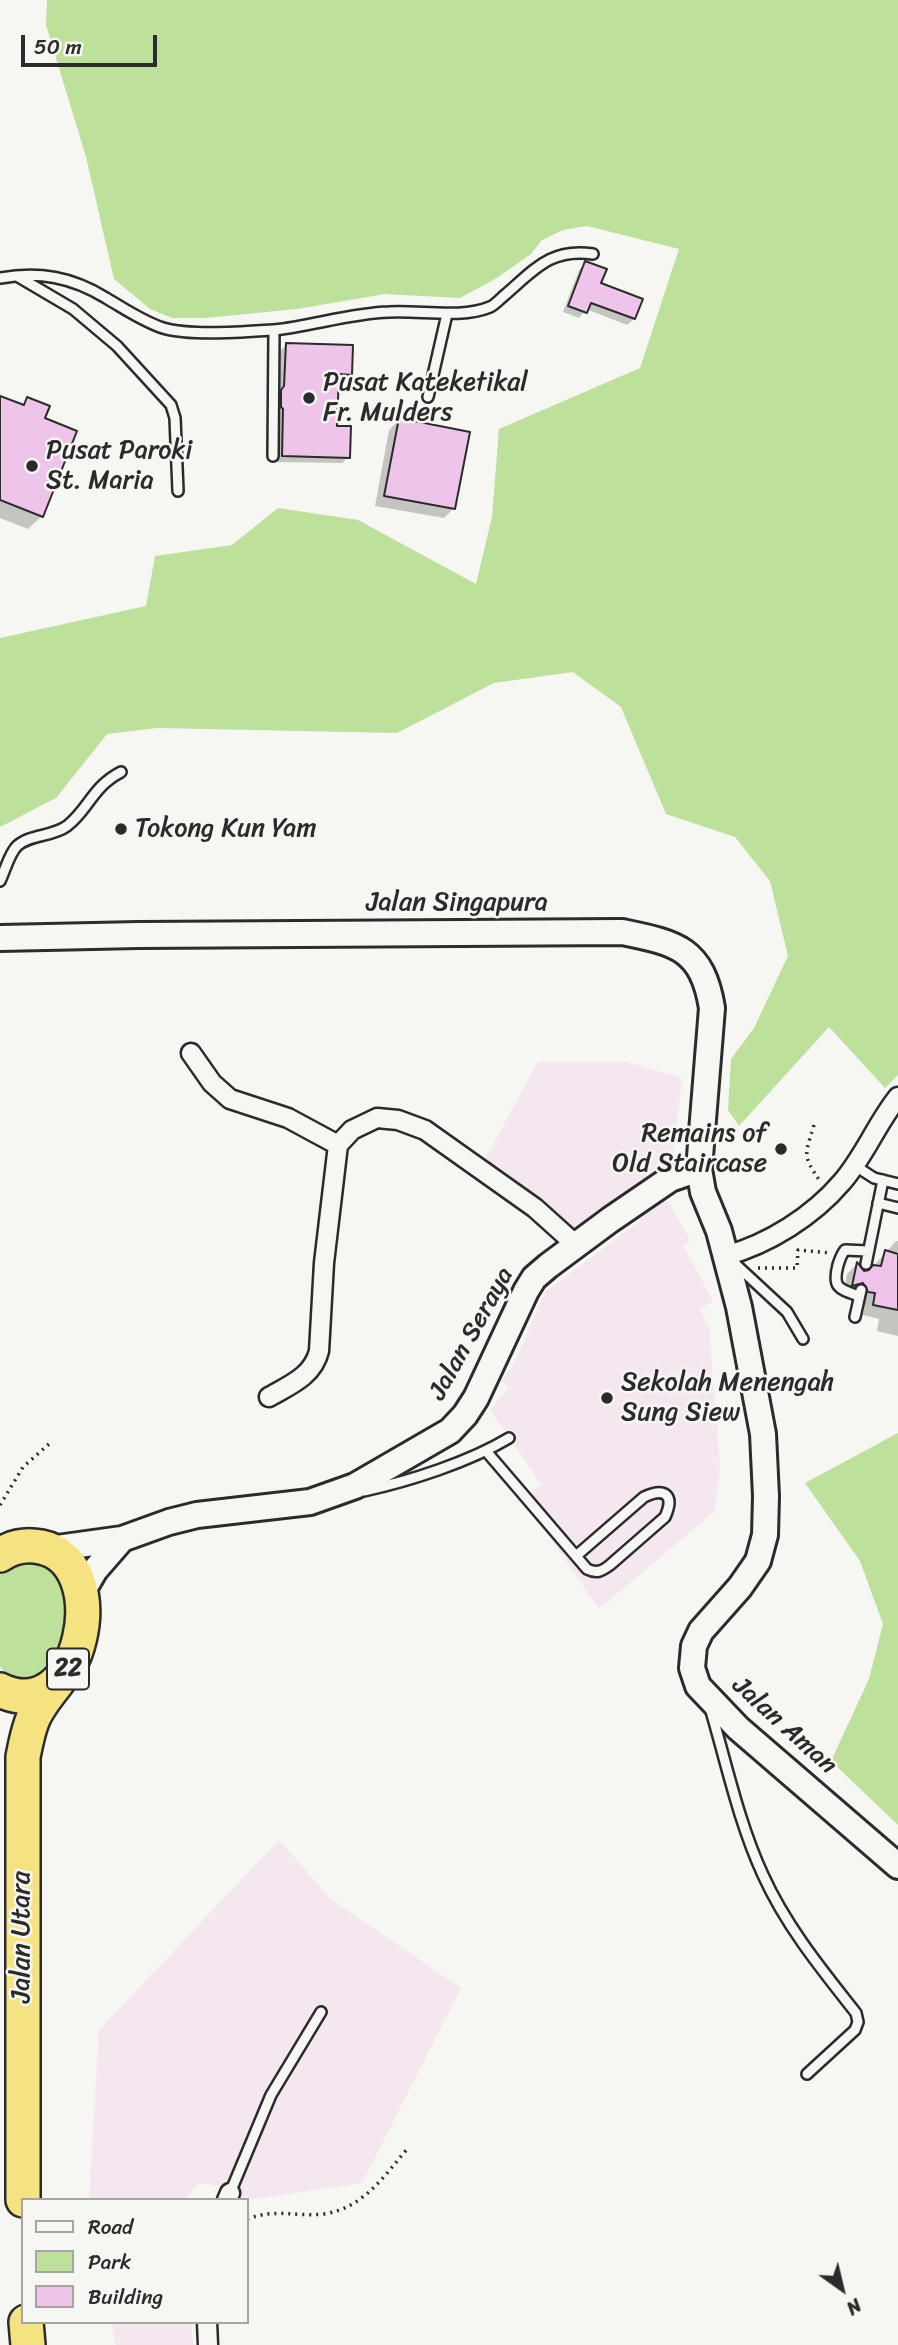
<!DOCTYPE html>
<html>
<head>
<meta charset="utf-8">
<style>
  body { margin:0 }
  #map { position:relative; width:898px; height:2345px; overflow:hidden; background:#f6f6f2; font-family:Sriracha,sans-serif }
  canvas { display:block }
  .legend { position:absolute; left:21px; top:2198px; width:228px; height:126px; box-sizing:border-box; background:#f6f6f2; border:2px solid #a5a5a2; margin:0; padding:9px 12px; list-style:none; font-size:21px; color:#2b2b2b }
  .legend li { display:flex; align-items:center; gap:14px; height:35px }
  .legend b { width:35px; border:2px solid #a5a5a2 }
  .north { position:absolute; left:807px; top:2254px; width:70px; height:70px; -webkit-text-stroke:5px #f6f6f2; paint-order:stroke; rotate:146deg; font-size:19px; font-weight:700; line-height:28px; text-align:center; color:#2b2b2b }
  .north::after { content:''; display:block; margin:auto; width:24px; height:32px; background:#2b2b2b; clip-path:polygon(50% 0,100% 100%,50% 72%,0 100%) }
  .scale { position:absolute; left:21px; top:35px; width:136px; height:32px; box-sizing:border-box; border:4px solid #2b2b2b; border-top:0; padding-left:9px; font-size:21px; line-height:24px; white-space:nowrap; color:#2b2b2b; -webkit-text-stroke:5px #f6f6f2; paint-order:stroke }
</style>
</head>
<body>
<div id="map">
<canvas width="898" height="2345"></canvas>
<ul class="legend">
<li><b style="height:9px;background:#f6f6f2"></b>Road</li>
<li><b style="height:19px;background:#bde09a"></b>Park</li>
<li><b style="height:19px;background:#efc4ea"></b>Building</li>
</ul>
<div class="north">N</div>
<div class="scale">50 m</div>
</div>
<script>
const ctx = document.querySelector('canvas').getContext('2d');
ctx.lineJoin = 'round';
function fill(path, color) {
  ctx.fillStyle = color;
  ctx.fill(path, 'evenodd');
}
function trace(path, color, width, dash) {
  ctx.strokeStyle = color;
  ctx.lineWidth = width;
  ctx.lineCap = dash ? 'butt' : 'round';
  ctx.setLineDash(dash || []);
  ctx.stroke(path);
}
function write(font, color, halo, rows, align = 'center') {
  ctx.font = font + ' Sriracha,sans-serif';
  ctx.lineWidth = 5;
  ctx.setLineDash([]);
  ctx.textBaseline = 'middle';
  ctx.strokeStyle = halo;
  ctx.fillStyle = color;
  for (const [text, x, y, turn = 0] of rows) {
    ctx.save();
    ctx.translate(x, y);
    ctx.rotate((+turn || 0) * Math.PI / 180);
    ctx.textAlign = isNaN(turn) ? turn : align;
    if (halo) ctx.strokeText(text, 0, 0);
    ctx.fillText(text, 0, 0);
    ctx.restore();
  }
}
fill(new Path2D(`
  M538,1062H626L682,1078L674,1148L665,1171L587,1229H575L484,1161Z
  M667,1199L690,1240L683,1245L713,1301L700,1309L709,1328L720,1466L715,1511L599,1609L523,1499L541,1484L490,1410L509,1387L501,1381L513,1366L545,1292L640,1221L638,1215Z
  M279,1840L332,1900L461,1988L362,2183L247,2200L219,2186L199,2183L185,2200H89L99,2030Z
  M111,2322H190L194,2345H116Z`), '#f4e7f0');
fill(new Path2D(`
  M47,0H898V1075L885,1088L829,1027L739,1126L728,1110L731,1059L754,1028L788,956L770,881L735,837L666,814L621,707L573,672L494,683L397,733L157,728L107,734L56,798L0,827V638L146,606L155,556L232,545L278,508L358,520L476,584L492,517L499,429L640,368L679,249L587,226L563,230L542,240L531,254L495,279L460,298L385,294L297,309L205,318H172L150,309L114,279L86,157L46,25Z
  M898,1433V1825L831,1761L869,1679L883,1624L860,1561L805,1483Z
  M16,1560L49,1562L65,1584L68,1644L37,1683L6,1674L0,1666V1575Z`), '#bde09a');
fill(new Path2D(`
  M585,263L599,284L634,319L627,325L586,309L579,318L563,312L579,270Z
  M286,345L350,374L344,380H337L336,427L348,457L342,463L276,462L277,416L275,398L279,394L280,351Z
  M0,398L21,406L28,399L42,419V516L28,529L0,518Z
  M399,420L454,508L444,518L375,506L389,430Z
  M896,1241H898V1336L877,1331L879,1319L863,1315L865,1304L857,1302L852,1293L843,1296L847,1274L857,1264L863,1272H868Z`), '#0003');
const building = new Path2D(`
  M585,261L607,269L601,283L643,299L635,319L591,303L587,313L568,306Z
  M286,343L353,345L352,375L339,374L337,426H351L350,458L282,456L283,409L281,407V390L284,386Z
  M0,396L24,405L27,397L50,406L45,418L77,431L43,517L0,500Z
  M399,418L470,432L455,509L384,496Z
  M885,1250L898,1254V1310L873,1305L875,1293L868,1292L863,1283L852,1286L857,1262L864,1271L869,1270L873,1265L881,1266Z`);
fill(building, '#efc4ea');
trace(building, '#2b2b2b', 2);
const lane = new Path2D(`
  M17,276L73,309L117,346L171,405L175,418L178,491
  M0,278C39,271 72,277 106,298C125,309 142,321 163,328C189,336 245,332 274,330C312,326 351,313 389,312C420,310 461,319 490,307C495,305 501,298 506,294C535,269 551,248 593,254
  M428,397L447,314
  M273,456L274,330
  M0,881C5,871 9,854 17,846C30,834 52,837 67,826C89,809 92,787 121,772
  M854,1165L874,1178L898,1184
  M878,1203L898,1208
  M732,1261L787,1312L803,1339
  M866,1264L883,1180
  M859,1296C839,1289 832,1288 838,1265C840,1259 841,1255 845,1250L868,1251
  M855,1317L861,1290
  M486,1451L587,1569C597,1574 602,1571 610,1565L665,1517C675,1495 665,1487 644,1497L576,1556
  M364,1491C410,1481 469,1462 509,1438
  M711,1711C727,1766 739,1823 763,1875C786,1926 822,1970 856,2013L858,2022L855,2030L807,2074
  M230,2193L271,2095L321,2012`);
const street = new Path2D(`
  M191,1053L212,1083L230,1099L288,1118L338,1145
  M725,1256C769,1244 813,1216 842,1182C864,1157 877,1123 898,1097
  M269,1397C290,1385 313,1376 319,1351L324,1263L338,1145L352,1130L377,1118L398,1120L425,1130L535,1208L575,1244
  M227,2200L230,2193
  M207,2322L208,2345`);
const secondary = new Path2D(`
  M0,938L139,935L622,932C675,943 702,947 712,1008L699,1169L703,1192L719,1231L739,1307L763,1434L766,1496L765,1535L758,1561L740,1587L701,1631L694,1646L692,1668L698,1686L738,1728L898,1866
  M50,1549L122,1539L169,1522L197,1515L310,1502L355,1486L450,1431L465,1415L476,1398L526,1291L534,1278L548,1266L610,1220L670,1179L699,1169
  M81,1594L95,1570L122,1539`);
const highway = new Path2D(`
  M0,1555C13,1546 26,1544 41,1547C116,1562 82,1730 0,1690
  M23,2200V1757C30,1720 33,1713 57,1683
  M26,2322L28,2345`);
trace(lane, '#2b2b2b', 14);
trace(street, '#2b2b2b', 23);
trace(secondary, '#2b2b2b', 30);
trace(highway, '#2b2b2b', 38);
trace(new Path2D(`
  M814,1125C805,1155 802,1155 820,1181
  M758,1268H797L798,1250L831,1253
  M0,1505L23,1467L49,1444
  M247,2219C277,2208 294,2217 323,2214C363,2209 384,2176 408,2148`), '#2b2b2b', 3.5, [2, 5]);
trace(lane, '#f6f6f2', 9);
trace(street, '#f6f6f2', 18);
trace(secondary, '#f6f6f2', 24);
trace(highway, '#f5e382', 33);
for (const [x, y, r, color] of [
  [309,398,7,"#2b2b2b"],
  [32,466,7,"#2b2b2b"],
  [121,829,7,"#2b2b2b"],
  [781,1149,7,"#2b2b2b"],
  [607,1398,7,"#2b2b2b"]
]) {
  const dot = new Path2D();
  dot.arc(x, y, r, 0, 2 * Math.PI);
  ctx.fillStyle = color;
  ctx.fill(dot);
  trace(dot, '#f6f6f2', 2.5);
}
for (const [x, y, w] of [
  [68,1669,42]
]) {
  const box = new Path2D();
  box.roundRect(x - w / 2, y - 20.5, w, 41, 5);
  ctx.fillStyle = '#f6f6f2';
  ctx.fill(box);
  trace(box, '#2b2b2b', 2);
}
write('bold 24px', '#2b2b2b', null, [
  ["22",68,1669]
]);
write('26px', '#2b2b2b', '#f6f6f2', [
  ["Pusat Kateketikal",323,383],
  ["Fr. Mulders",323,413],
  ["Pusat Paroki",46,451],
  ["St. Maria",46,481],
  ["Tokong Kun Yam",135,829],
  ["Remains of",767,1134,"right"],
  ["Old Staircase",767,1164,"right"],
  ["Sekolah Menengah",621,1383],
  ["Sung Siew",621,1413]
], 'left');
write('26px', '#2b2b2b', '#f6f6f2', [
  ["Jalan Singapura",457,903],
  ["Jalan Seraya",472,1334,-61],
  ["Jalan Aman",784,1726,42],
  ["Jalan Utara",22,1937,-90]
]);
</script>
</body>
</html>
